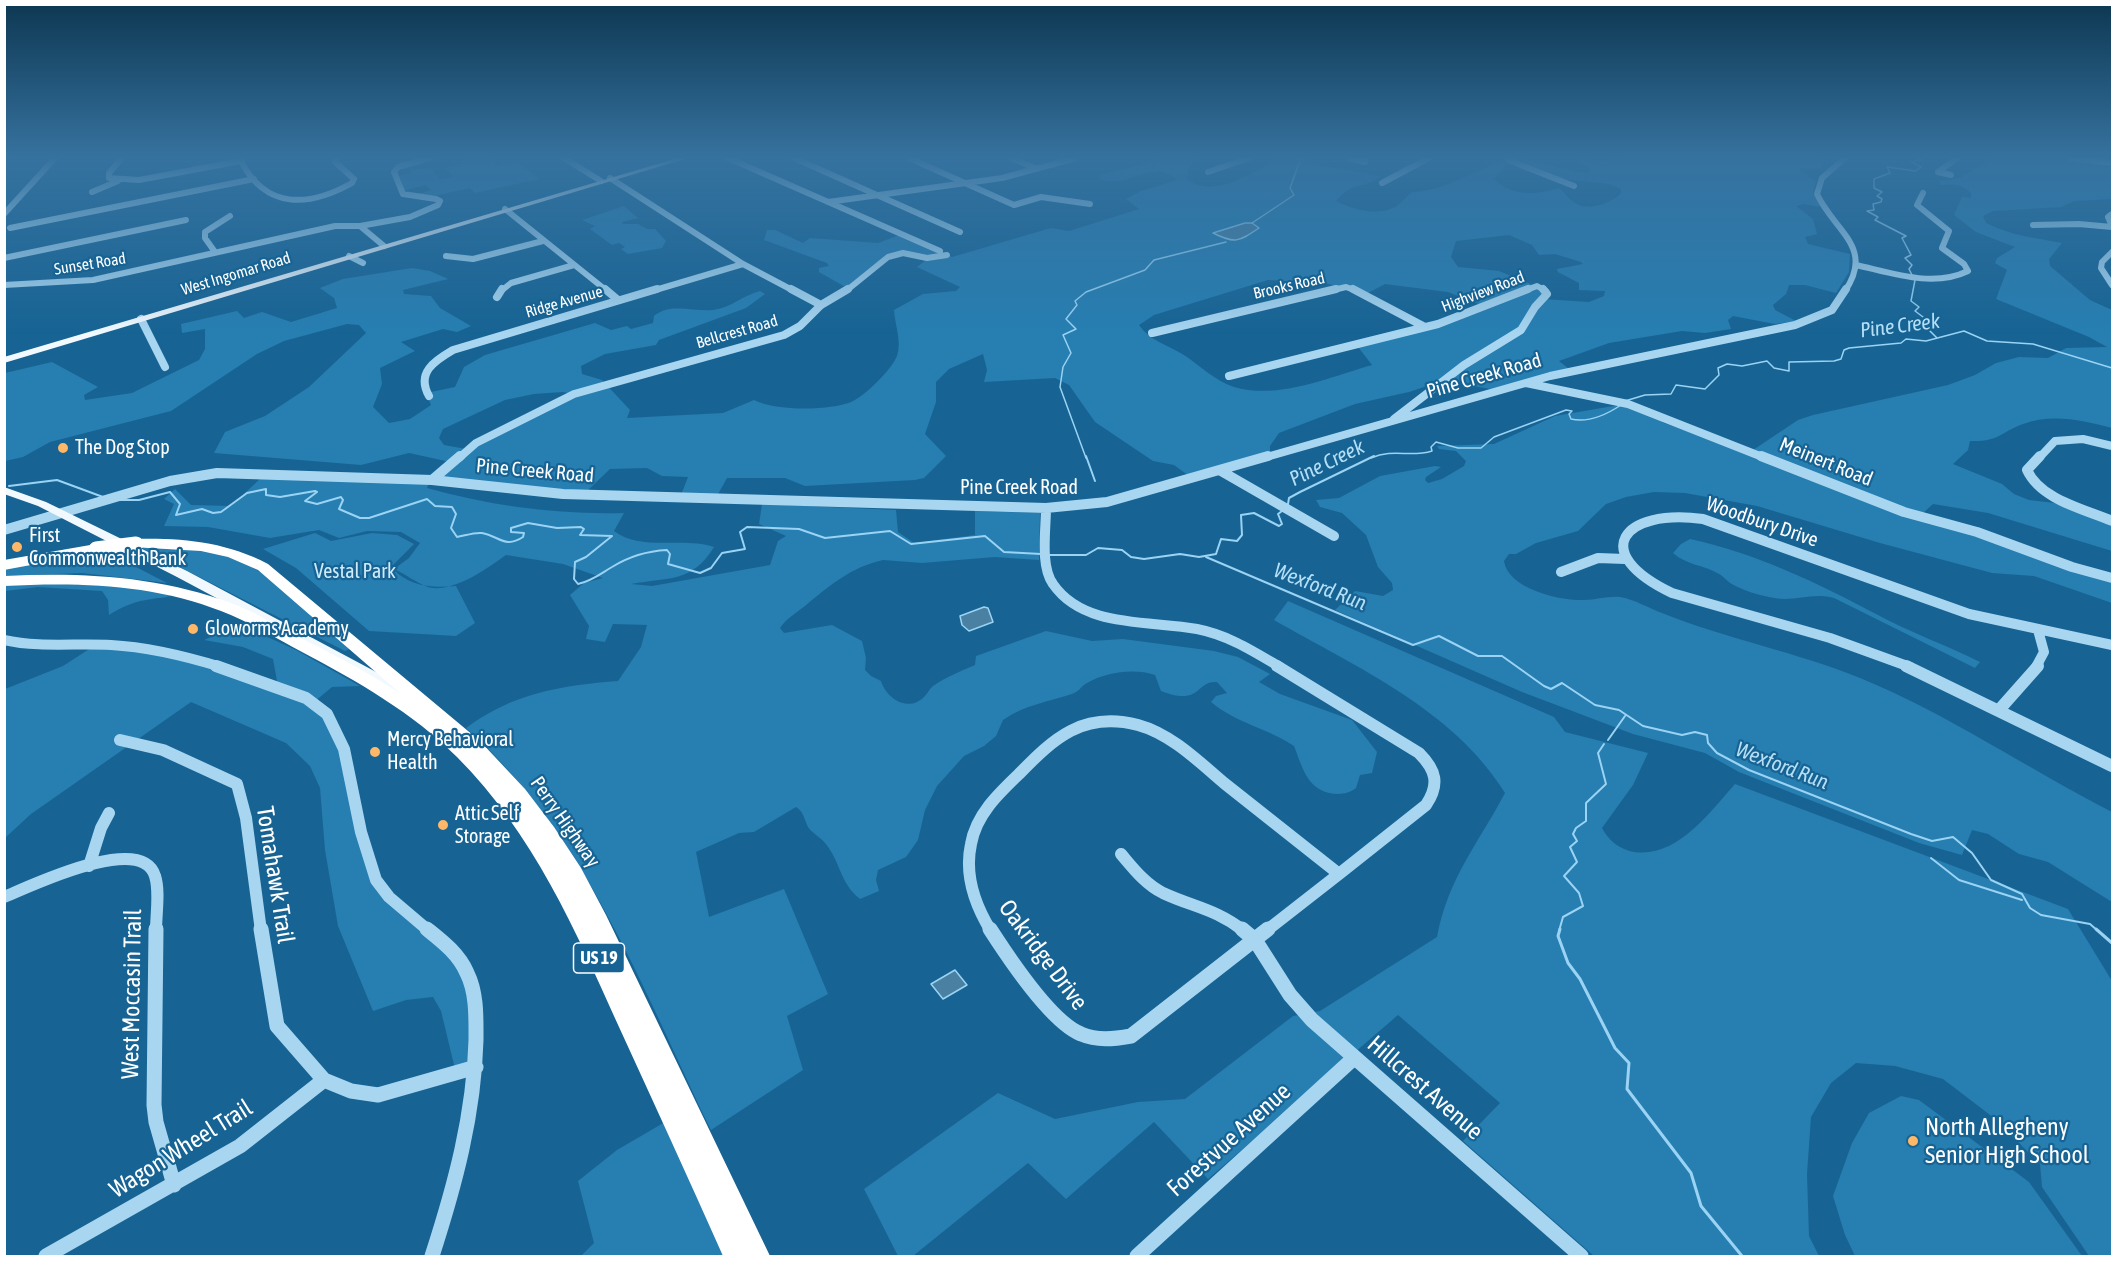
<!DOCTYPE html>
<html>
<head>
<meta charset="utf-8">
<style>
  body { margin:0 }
  #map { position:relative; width:2117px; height:1261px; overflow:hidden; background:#176494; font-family:"Asap Condensed",sans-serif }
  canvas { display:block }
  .frame { position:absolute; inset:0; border:6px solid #fff; pointer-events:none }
</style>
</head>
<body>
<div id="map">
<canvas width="2117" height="1261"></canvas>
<div class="frame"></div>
</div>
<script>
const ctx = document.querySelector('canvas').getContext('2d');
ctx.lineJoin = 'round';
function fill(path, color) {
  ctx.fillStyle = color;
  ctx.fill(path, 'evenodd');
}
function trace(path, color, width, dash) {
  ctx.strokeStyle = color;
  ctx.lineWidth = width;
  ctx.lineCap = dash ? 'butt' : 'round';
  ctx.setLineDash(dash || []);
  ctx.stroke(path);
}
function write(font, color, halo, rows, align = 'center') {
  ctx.font = font + ' "Asap Condensed",sans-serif';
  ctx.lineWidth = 4.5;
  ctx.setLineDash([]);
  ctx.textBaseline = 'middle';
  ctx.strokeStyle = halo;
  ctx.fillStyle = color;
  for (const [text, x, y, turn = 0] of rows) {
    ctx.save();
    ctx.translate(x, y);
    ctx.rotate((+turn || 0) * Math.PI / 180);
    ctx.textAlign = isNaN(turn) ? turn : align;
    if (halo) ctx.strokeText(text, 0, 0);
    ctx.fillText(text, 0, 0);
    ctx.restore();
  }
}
fill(new Path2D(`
  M463,158H493L496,166L517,162L539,179L475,193L470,188L434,196L418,194L431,190L425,185L403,191L399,176L410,174L413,169L431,168L440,179L454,177L445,168L464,163Z
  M1159,158H1198L1188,169L1187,179C1212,199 1250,174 1274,162L1272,158H1304L1312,164L1381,176C1365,190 1354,179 1336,201C1352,209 1375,216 1393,208C1400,205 1406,197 1412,192C1445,192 1481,166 1512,158C1521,155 1569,173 1588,173L1591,170L1575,158L1603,161L1624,158H1820L1824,162L1820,169L1800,168L1801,172L1816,181L1813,194L1821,207L1804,204L1796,206L1813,219L1817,234L1805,237L1808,244L1850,254L1849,272L1836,293L1805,285H1789L1786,294L1773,305L1775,310L1796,321L1775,324L1733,316L1728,320L1731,329L1705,333L1682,331L1609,343L1559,361L1569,369L1491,389L1442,381L1409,392L1355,404L1279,433L1270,446V454L1189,476L1174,465L1153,461L1095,422L1069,385L1055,378L984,382L987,370L983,354L949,369L936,382V402L925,434L946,456L924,478L915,480L805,486L785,478H727L717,496L681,495L688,477L662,476L647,468L610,469L584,494L432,480L450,462L409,453L361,465L214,453L225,432L265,416L309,387L366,333L359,325L347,324L284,341L257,354L171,411L50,442L23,457L5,461V373L52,362L98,387L84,395L85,400L132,393L199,360L205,349V329L182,333L181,324L237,311L244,318L262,312L291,322L337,308L334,298L320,288L343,279L412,268L430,271L448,279L403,290L404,294L431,296L440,308L471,326L457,332L443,329L401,342L415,351L380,368L382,384L373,407L389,423L410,419L431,405L426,393L455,387L464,367L485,355L595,323L611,330L627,326L631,329L653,323L654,316C670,302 693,312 713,310C731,308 743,295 760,291L765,294L746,308L659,340L656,345L605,354L581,366L582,374L602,380L630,410L627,418L723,413L754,400C775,411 829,411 851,402C864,397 892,369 897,356C902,342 895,325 894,310L923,294L956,291L960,287L917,267L926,260L898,253L849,289L819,272V268L829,266L827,263L764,240L767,230H775L803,243L810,238L878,243L902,234L952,257L1051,228L1069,231L1139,209L1126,199L1141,191L1177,180C1153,157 1126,190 1100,179V175L1154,162ZM1510,161L1561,179L1610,184L1621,189V193C1612,203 1590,211 1577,204C1571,202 1565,193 1559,188C1537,195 1513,197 1494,179ZM1509,235L1532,245L1539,255L1555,254L1581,262L1583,264L1557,269L1558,272L1579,283V290L1605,291L1604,296L1589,302L1543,299V289L1499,271L1458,267L1451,257L1456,241ZM1268,280L1325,283L1366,294L1385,284L1448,292L1484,306L1424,327L1355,343L1372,365C1330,377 1278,400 1234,387C1217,382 1199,365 1184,355C1168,345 1150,341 1139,325L1154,315ZM563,392L573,394L466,449L444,445L439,438L443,429L505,400L534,394Z
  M1993,158H2061L2112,164V199L2074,201L2061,207L1993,211L1983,216L1986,223C2016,237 2032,237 2062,243L2049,259L2050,266L2090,300L2112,310V428C2084,421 2053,413 2023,424C1999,433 1999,442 1970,441L1968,450L1953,464L2002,484L2014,494L2029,500L2072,505L2112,523V551L1988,513L1933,504L1922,514L1753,450L1798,420L1813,415L1948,385L1975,375L1996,363L2019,357L2048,358L2066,348L2107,347L2089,337L1996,299L2007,270L1995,263L1997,258L2015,247L1976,232L1954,215L1962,197L1971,198V193C1963,185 1953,183 1941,185L1939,181L1960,178Z
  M624,206L638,218L622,222L623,224H638L647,229H655L666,241L662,248L628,254L621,249L625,247L619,243L612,245L590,229L595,226L582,220Z
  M1625,404L1650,413L1664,423L1974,534L2112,580V603L2034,576L1992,573L1880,543L1757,506L1685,493L1654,492L1626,497L1606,504L1578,531L1536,543L1516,554H1509L1504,561C1508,589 1560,601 1584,600C1595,600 1608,596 1620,597C1633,599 1649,608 1662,613C1727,639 1796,652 1860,678C1948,714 2028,769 2112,812V902L2048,862L2019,854L1988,834L1972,830L1962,855L1919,843L1739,772L1705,753L1633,734L1522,692L1335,610L1355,591L1383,596L1393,590L1392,583L1378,567L1366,535L1342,513L1320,507L1316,500L1339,498L1380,476L1435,466L1441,467L1426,477L1425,480L1428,483L1442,479L1464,466L1466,461L1456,451L1439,449L1437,446L1494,444L1555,416Z
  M261,478L429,483L427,488C491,506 559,515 624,513L614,531C641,552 683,536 714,547C692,583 669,577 631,584L652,586L770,565L778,541L786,536L759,524L762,504L896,510L898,532L914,543L975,535V511L1040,513L1039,560L995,557L922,563L883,560C851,567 829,586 805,606C796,613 787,618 780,628L784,633L832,625L862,641L866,658L865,670L871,676L881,681C886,698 908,713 924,697C928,693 929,689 933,686C946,677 961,671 975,665L976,656L1046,631L1092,641L1123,639L1214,651L1238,657L1270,674L1259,682L1280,694L1352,720L1377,752L1372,773L1360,775L1356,788C1348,794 1340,795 1329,793C1306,787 1302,766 1294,746C1267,728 1236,723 1211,702L1216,696L1227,693L1217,682C1196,680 1201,707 1161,691L1155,675C1135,668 1106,672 1087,683C1081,686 1079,692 1072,694C1048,702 1024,705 1003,720L996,736L984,746L964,756L937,786L925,810L918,840L906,857L878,870L876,880L879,891L860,899C839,882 841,862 825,843C820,837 812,833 808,827C804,819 804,812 796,807L754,832L739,833L696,852L709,917L784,889L828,994L787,1016L803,1070L711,1130C642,988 586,835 466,728C511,694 562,685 618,681L641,647L647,625L613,624L605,642L586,639L589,626L570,595L584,583L603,578L563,564L506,555C488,568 452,594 428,587C417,583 405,574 394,569L409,558L420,543L401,532L367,531L339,538L319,530L270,538L208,527L164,526L174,504L164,499L175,489L191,505L231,506Z
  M315,533L331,541L372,533L397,535L414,544L391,567C409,587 432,588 456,586L475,623L456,636L369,631L296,568L263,549Z
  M1690,539C1755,553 1818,583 1876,614C1909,632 1946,645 1980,662L1975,668L1834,598C1812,592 1795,602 1774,598C1761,596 1741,590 1730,583C1726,580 1723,576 1719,574C1704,565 1686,565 1673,553L1681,544Z
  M167,546C185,549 205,549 222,554C272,569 312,615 351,648L345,651L142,548Z
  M105,551L167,583L82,573L5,576V569Z
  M16,583L120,586L172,595C164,599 160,597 152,599C136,601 123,606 109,615L108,600L102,591L38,587L5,591V584Z
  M1288,601L1554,717L1565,732L1648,753L1633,785L1602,828C1609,841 1619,849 1634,852C1677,858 1709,813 1735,784L2068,909L2112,981V1256H2089L2042,1187L2040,1164L1994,1118L1943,1079L1895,1066L1856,1063L1831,1083L1811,1117L1807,1174L1809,1236L1819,1256H1594L1463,1141L1500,1103L1398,1015L1208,1179L1154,1122L1066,1199L1028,1163L913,1256H898L864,1189L998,1093L1055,1119L1138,1102L1185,1099L1293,1016L1320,1011L1437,937C1448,878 1478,844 1505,793C1454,710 1356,667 1274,620Z
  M239,624L296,650L360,686L332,687L314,702L336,727L380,887L468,972L476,1067L456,1073L441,1011L433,997L406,1000L373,1011L338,926L325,850L320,788L310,766L286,743L191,702L31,814L5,838V689L63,666L97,644L150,650L270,685L277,681L273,659L243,647L204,640Z
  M1901,1096L1919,1100L2029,1182L2082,1256H1855L1845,1235L1833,1196L1852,1143L1869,1113Z
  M665,1122L727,1256H581L594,1243L578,1181L617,1150Z`), '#267eb1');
const water = new Path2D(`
  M1245,223H1252L1259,228C1238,242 1235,244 1213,233Z
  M984,607L988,608L993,622L969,631L962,625L960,616Z
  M955,970L967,985L943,999L931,984Z`);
fill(water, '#4a80a1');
trace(water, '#9ad3f3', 1.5);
trace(new Path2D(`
  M1252,223L1294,195L1290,188L1301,158
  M1912,275L1909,269L1912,265L1905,258L1911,255L1902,238L1906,236L1875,220L1878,217L1867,211L1874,210L1873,204L1881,202L1882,199L1877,196L1882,192L1874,188V179L1890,173L1887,167L1916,171L1921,167L1911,162L1922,160L1916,158
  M1915,280L1911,301L1919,307L1915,311L1927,320L1923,324L1937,338
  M1625,401L1645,395L1671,394L1676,385L1705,389L1719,375L1718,368L1727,364L1742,366L1767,361L1774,368L1789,371V362L1834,361L1841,359L1844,350L1849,348L1901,343L1906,339L1926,341L1964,331L1987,341L2033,344L2112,368
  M1086,458L1060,387L1063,367L1071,353L1063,335L1076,329L1066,319L1077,305L1075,301L1086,292L1145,270L1154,260L1226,242
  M1371,458C1394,448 1410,458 1432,451L1431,447L1436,442L1458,448H1481L1494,437L1566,410L1572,411L1569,414L1571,419C1589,423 1606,415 1621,405`), '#9ad3f3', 1.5);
trace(new Path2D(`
  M1086,456L1095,481
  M9,486L57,480L103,497
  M120,500H139L170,492L180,504L176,515L202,509L213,513L221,512L247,493L266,489V495L280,497L315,491L317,492L305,501L317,504L341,497L343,500L339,509L360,518H369L427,499L435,506L452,507L456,514L451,528L457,537C464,536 474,532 482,533C499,536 505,549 523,537L524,533L511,532V528L528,523L557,528L581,527L584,529L580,535L612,536L586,557L575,562L574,579L578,584C592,581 600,574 612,567C628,557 648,551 667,550L670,554L668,564L700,573L711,568L722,553L745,549L740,532L747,527L799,529L825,538L890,531L911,544L985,536L1004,552L1041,554
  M1288,504L1289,498L1300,492L1374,456
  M1047,555H1086L1098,548L1122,550L1131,557L1144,559L1180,554L1199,557L1216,554L1221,539L1237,541L1242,535L1241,515L1254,513L1279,526L1282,524L1278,514L1282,511
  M1206,557L1413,645L1439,636L1478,656H1502L1544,686L1551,689L1562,683L1595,705L1619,710L1643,726L1682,735L1695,732L1707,735L1708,743L1717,753L1749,770L1911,834L1932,841L1953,837L1972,853L1991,880L2022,894L2030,908L2041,915L2090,924L2098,931
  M1608,740L1625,716
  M1931,858L1959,880L2022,900
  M1559,931L1563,917L1583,906L1579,893L1564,876L1577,862L1570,847L1577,841L1573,834L1576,828L1586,821V803L1606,784L1598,753L1604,744`), '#9ad3f3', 2);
trace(new Path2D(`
  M1560,929L1558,936L1568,963L1580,979L1615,1048L1629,1063L1627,1089L1691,1173L1701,1206L1742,1256
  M2096,929L2112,943`), '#9ad3f3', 3);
trace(new Path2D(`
  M122,158L109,173V178L139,180L241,161
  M244,158L241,161C266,210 309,207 352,183L354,179L335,162L337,158
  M564,158L601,181
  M728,158L940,251
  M794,158L960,232
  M909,158L1014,205L1041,197L1090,204
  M1011,158L1037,169
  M1349,158L1365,162L1364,158
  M1510,158L1508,160L1574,186
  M2071,158L2112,163
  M1208,172L1249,158
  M1951,175L1938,172L1957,158
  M610,178L743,264L794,291
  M1382,183L1429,158
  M92,192L118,181
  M828,202L1002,178L1076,158
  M505,209L607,291
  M4,214L55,158
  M2112,214L2108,217L2112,226
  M2033,225L2079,224L2112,227
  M360,226L410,217L438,205L440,201L436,199L403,194L394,172L398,167L430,158
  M10,228L254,179
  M215,252L205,238V232L230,216
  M2112,252L2102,262L2101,268L2112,285
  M349,256L363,263
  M446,256L473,259L543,241
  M4,258L186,220
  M1856,265C1892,273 1933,288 1968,271L1964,264L1942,248L1949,231L1917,205L1923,193
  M4,285L93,280L335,226H360L384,246
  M501,291L511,283L574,265
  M652,291L743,264
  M846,291L888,257L903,253L927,258L947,255
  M1329,291L1346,287L1357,291
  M1524,291L1537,286L1546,291
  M1845,291C1875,247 1834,231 1817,194L1822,178L1845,158`), '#a8d6f1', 6);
trace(new Path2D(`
  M605,289L618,300
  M791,289L821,305
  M1353,289L1425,327
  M497,297L502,289
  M141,319L165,367
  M1152,333L1336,289
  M1229,376L1438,324L1528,289
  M1526,383L1628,404L1765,458
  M429,396C416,373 434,361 453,350L657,289
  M1394,419L1464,365L1521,330L1535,307L1547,294L1543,289
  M459,458L476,443L574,394L784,335L800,326L821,305L848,289
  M1263,458L1550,376L1795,325L1832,310L1846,289
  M2039,458L2055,441L2083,439L2112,446`), '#a8d6f1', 8);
trace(new Path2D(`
  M1761,456L1904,512L1977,532L2072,567L2112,578
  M2040,456L2027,470C2041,500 2084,509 2112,521
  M1221,471L1334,536
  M432,480L460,456
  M1046,508C1046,530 1040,566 1053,584C1084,629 1151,620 1197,629C1228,635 1253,651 1280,667
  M4,530L170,481L217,473L432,480L563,494L1046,508L1107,502L1268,456
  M1561,572L1598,558L1625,559
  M4,640C40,648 75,643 111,645C148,647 185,656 221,667
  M1910,667L1830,638L1672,593C1588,553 1622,508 1703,519L1969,614L2112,645
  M2036,667L2044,652L2038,630`), '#a8d6f1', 10);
trace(new Path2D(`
  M216,666L306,698L327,714L344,749L361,832L376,880L389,897L429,931
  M1277,666L1419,753C1436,770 1440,784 1426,805L1339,874
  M1906,666L2112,766
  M1999,710L2038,666
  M120,740L163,750L237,784L246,818L261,931
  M1121,854C1133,868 1145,884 1163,893C1193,907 1216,909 1244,931
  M89,866L101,828L109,813
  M4,897C31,886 142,832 155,876C160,891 156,914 156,931
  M991,931C975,905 964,876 971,844C976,815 998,794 1019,774C1054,738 1083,711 1138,725C1171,734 1198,761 1224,783C1262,813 1300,843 1339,874
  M1266,931L1339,874`), '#a8d6f1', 12);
trace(new Path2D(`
  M156,929L154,1105L156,1122L174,1185
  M261,929L277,1026L324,1080L351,1091L378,1095L476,1067
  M427,929C442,941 459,954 467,973C477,993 476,1018 476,1040C474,1115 455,1185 432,1256
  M990,929C1008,957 1051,1022 1081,1034C1097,1041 1114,1039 1131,1036L1268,929
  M1242,929L1255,940L1290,995L1312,1020L1581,1256
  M46,1256L240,1146L324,1080
  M1137,1256L1354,1058`), '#a8d6f1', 15);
fill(new Path2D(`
  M678,158H688L4,363V357Z
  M4,487L46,502L187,571L408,689L410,692L408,695H398L177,577L38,506L4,494Z`), '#f1f9ff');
fill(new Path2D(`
  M136,539C183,538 226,542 268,564L480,741L525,789L554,827L581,868L606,915L770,1256H723C689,1180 654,1103 619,1027C576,931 533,833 457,757C413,713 357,681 302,652C276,638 249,622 221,611C153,584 77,582 4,586V576C81,572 159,576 231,603C254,611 275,625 297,636C332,654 368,672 401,694L258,570L228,557L201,551L131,547L128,544Z
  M96,544L104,549L101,552L4,570V560Z`), '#fff');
trace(new Path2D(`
  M96,549L136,544`), '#fff', 15);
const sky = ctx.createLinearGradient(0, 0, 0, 334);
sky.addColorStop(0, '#0d3751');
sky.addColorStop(0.47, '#36729f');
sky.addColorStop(1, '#36729f00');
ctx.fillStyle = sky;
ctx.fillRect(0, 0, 2117, 334);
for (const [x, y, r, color] of [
  [63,448,6,"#ffb867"],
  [17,547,6,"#ffb867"],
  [193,629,6,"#ffb867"],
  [375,752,6,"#ffb867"],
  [443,825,6,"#ffb867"],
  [1913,1141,6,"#ffb867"]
]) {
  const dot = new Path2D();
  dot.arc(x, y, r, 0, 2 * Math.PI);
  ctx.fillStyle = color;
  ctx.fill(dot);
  trace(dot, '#176494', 2);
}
write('16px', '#fff', '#176494', [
  ["Sunset Road",90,264,-9],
  ["West Ingomar Road",236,274,-17],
  ["Brooks Road",1289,286,-13],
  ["Highview Road",1483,292,-21],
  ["Ridge Avenue",564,302,-16],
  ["Bellcrest Road",737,332,-16]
]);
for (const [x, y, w] of [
  [599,958,51]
]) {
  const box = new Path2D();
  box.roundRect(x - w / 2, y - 15, w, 30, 4.5);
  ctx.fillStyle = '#176494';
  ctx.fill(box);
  trace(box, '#fff', 1.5);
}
write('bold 18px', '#fff', null, [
  ["US 19",599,958]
]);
write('20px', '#fff', '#176494', [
  ["Pine Creek Road",1484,376,-16],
  ["Meinert Road",1826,462,22],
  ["Pine Creek Road",535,471,5],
  ["Pine Creek Road",1019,488],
  ["Woodbury Drive",1762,522,19],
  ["Perry Highway",565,822,55]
]);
write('20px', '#fff', '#176494', [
  ["The Dog Stop",75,448],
  ["First",29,536],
  ["Commonwealth Bank",29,559],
  ["Gloworms Academy",205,629],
  ["Mercy Behavioral",387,740],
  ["Health",387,763],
  ["Attic Self",455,814],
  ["Storage",455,837]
], 'left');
write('20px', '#cfebfc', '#176494', [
  ["Vestal Park",355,572]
]);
write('italic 21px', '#b4dff7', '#176494', [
  ["Pine Creek",1900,326,-7],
  ["Pine Creek",1327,463,-26],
  ["Wexford Run",1320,587,21],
  ["Wexford Run",1782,766,21]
]);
write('24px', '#fff', '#176494', [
  ["Tomahawk Trail",275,875,81],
  ["Oakridge Drive",1043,955,53],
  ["West Moccasin Trail",132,994,-89],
  ["Hillcrest Avenue",1425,1088,41],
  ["Forestvue Avenue",1229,1140,-42],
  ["Wagon Wheel Trail",181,1149,-32]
]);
write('24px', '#fff', '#176494', [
  ["North Allegheny",1925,1127],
  ["Senior High School",1925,1155]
], 'left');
</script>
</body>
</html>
